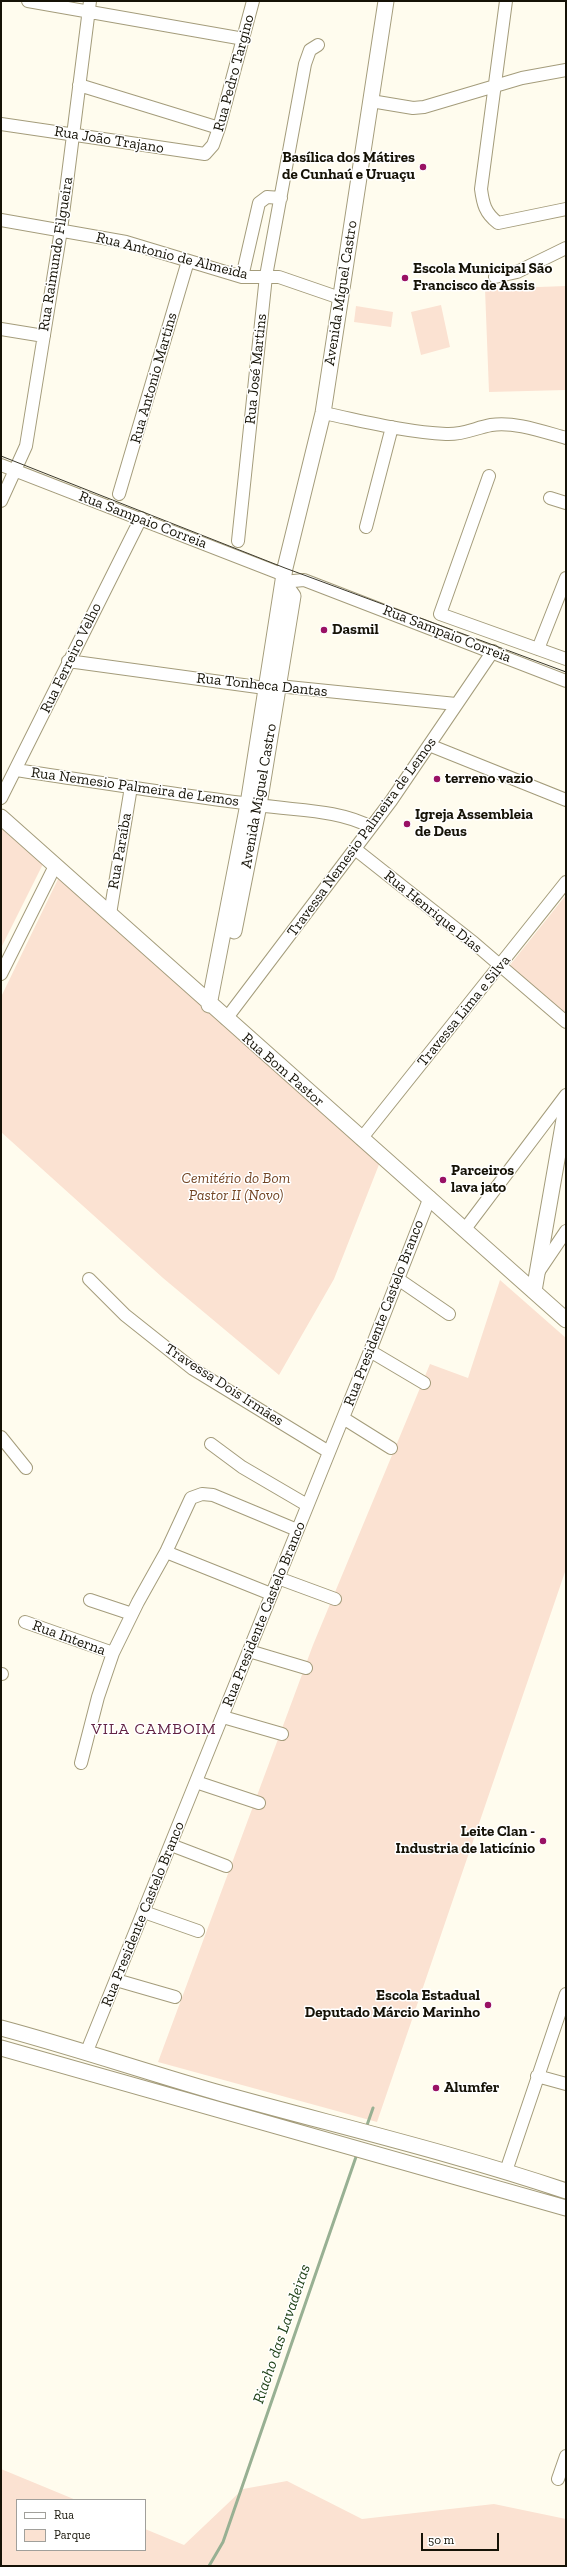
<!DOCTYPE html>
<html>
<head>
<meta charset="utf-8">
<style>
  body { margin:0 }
  #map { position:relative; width:567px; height:2567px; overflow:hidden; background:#fffcee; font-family:"Zilla Slab",serif }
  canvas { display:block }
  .frame { position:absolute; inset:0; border:2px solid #151206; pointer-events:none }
  .legend { position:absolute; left:16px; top:2499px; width:130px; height:52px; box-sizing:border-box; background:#fff; border:1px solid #a1a09b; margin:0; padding:5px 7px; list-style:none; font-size:12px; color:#151206 }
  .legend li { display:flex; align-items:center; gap:8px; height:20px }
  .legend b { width:20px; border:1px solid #a1a09b }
  .scale { position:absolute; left:421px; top:2533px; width:78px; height:18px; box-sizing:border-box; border:2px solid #151206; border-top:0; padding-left:5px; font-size:12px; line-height:14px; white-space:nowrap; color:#151206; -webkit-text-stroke:3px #fff; paint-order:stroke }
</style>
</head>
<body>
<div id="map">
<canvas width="567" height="2567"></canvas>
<div class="frame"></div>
<ul class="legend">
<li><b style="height:5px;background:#fff"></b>Rua</li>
<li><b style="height:11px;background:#fbe2d2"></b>Parque</li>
</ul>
<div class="scale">50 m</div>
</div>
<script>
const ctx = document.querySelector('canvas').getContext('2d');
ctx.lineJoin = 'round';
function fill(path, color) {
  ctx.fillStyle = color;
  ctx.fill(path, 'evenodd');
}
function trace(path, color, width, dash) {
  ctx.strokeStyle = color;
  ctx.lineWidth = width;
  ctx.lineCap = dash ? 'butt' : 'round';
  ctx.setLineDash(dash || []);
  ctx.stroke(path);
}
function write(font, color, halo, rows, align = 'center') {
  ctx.font = font + ' "Zilla Slab",serif';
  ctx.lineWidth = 3;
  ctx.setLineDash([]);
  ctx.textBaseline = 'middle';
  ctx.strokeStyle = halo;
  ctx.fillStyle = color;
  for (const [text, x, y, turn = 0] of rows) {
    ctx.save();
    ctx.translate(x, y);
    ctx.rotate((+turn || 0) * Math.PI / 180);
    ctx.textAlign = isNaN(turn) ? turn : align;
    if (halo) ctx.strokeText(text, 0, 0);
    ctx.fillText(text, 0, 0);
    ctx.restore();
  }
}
fill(new Path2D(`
  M566,286V390L489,392L485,289Z
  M441,305L450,347L421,355L411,312Z
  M356,306L393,312L391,327L354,322Z
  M1,825L43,864L1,948Z
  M60,875L380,1162L334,1279L279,1375L163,1278L1,1132V997Z
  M566,895V1016L510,965Z
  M500,1280L566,1338V1569L377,2122L158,2062L313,1645L430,1364L468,1378Z
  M1,2469L76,2500H17V2550H145V2529L184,2545L243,2489L287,2481L362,2519L494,2504L566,2519V2566H1Z`), '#fbe2d2');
trace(new Path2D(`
  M366,2128L373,2108
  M209,2566L223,2542L357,2154`), '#98b093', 3);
const minor = new Path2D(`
  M28,1L244,39
  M506,1L481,189C483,204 485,213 498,223L566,209
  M79,85L219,128
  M371,101L413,108L424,107L522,78L566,70
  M1,124L205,154L213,145L219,128L253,1
  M1,220L126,242L242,277H279L340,298
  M242,277L259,203L267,197L281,198
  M495,277L517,272L566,248
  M1,329L44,336
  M323,413C363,421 405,432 446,434C463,435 475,428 491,425C514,421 544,432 566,438
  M1,465L284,575
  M489,476L440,614L566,659
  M119,494L188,261
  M550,498L566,503
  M1,501L26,446L61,230L90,1
  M366,527L392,427
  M238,541L266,276L305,64L310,50L318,45
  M283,582L304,580L566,681
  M538,649L566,578
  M68,661L265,688L278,686L456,704
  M429,745L566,800
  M16,770C97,782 178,795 259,805C296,811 337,809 371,827
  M1,798L141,518
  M355,849L474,943L566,1022
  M110,914L131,787
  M1,974L55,866
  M226,1019L391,801L493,651
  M361,1139L566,882
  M465,1229L566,1095
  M539,1271L566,1231
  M89,1279L125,1315L193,1369L329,1452
  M398,1279L449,1314
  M370,1351L424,1383
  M343,1418L391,1448
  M1,1437L26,1468
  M211,1444L242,1467L307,1505
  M166,1552L271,1594
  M278,1578L335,1599
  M90,1600L132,1614
  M25,1622L113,1653
  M249,1651L306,1668
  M1,1674H2
  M223,1717L282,1734
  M81,1763L98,1697L113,1653L138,1602L166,1552L191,1498L202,1494L213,1495L297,1530
  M196,1782L259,1803
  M171,1845L226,1866
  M144,1912L198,1931
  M116,1980L175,1997
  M87,2051L370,1351L430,1197
  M537,2076L566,2084
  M506,2171L566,1994
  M558,2479L566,2456`);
const major = new Path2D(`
  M1,817L566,1320
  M234,931L259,805L293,596L283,582
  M209,1005L248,804L285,568L323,413L386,1
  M534,1291L566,1108
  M1,2028C76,2048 149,2073 223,2094C338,2126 453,2153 566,2191
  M1,2048L566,2208`);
trace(minor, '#a49c7b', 14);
trace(major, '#a49c7b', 17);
trace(minor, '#fff', 12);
trace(major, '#fff', 15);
trace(new Path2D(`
  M1,456L285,568L566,672`), '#3d3a2d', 1);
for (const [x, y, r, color] of [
  [423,167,4,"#991164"],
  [405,278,4,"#991164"],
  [324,630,4,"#991164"],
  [437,779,4,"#991164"],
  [407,824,4,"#991164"],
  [443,1180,4,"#991164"],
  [543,1841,4,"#991164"],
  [488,2005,4,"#991164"],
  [436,2088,4,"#991164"]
]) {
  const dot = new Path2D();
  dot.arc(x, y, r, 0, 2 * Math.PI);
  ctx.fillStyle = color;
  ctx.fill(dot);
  trace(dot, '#fff', 1.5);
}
write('15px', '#151206', '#fff', [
  ["Rua Pedro Targino",234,73,-75],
  ["Rua João Trajano",109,140,9],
  ["Rua Raimundo Filgueira",56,254,-81],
  ["Rua Antonio de Almeida",172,256,14],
  ["Avenida Miguel Castro",341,293,-81],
  ["Rua José Martins",256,369,-84],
  ["Rua Antonio Martins",154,378,-74],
  ["Rua Sampaio Correia",143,520,21],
  ["Rua Sampaio Correia",447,634,21],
  ["Rua Ferreiro Velho",71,658,-64],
  ["Rua Tonheca Dantas",262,685,6],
  ["Rua Nemesio Palmeira de Lemos",135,787,8],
  ["Avenida Miguel Castro",259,796,-80],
  ["Travessa Nemesio Palmeira de Lemos",362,837,-54],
  ["Rua Paraíba",120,851,-80],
  ["Rua Henrique Dias",433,912,39],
  ["Travessa Lima e Silva",464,1011,-51],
  ["Rua Bom Pastor",283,1070,41],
  ["Rua Presidente Castelo Branco",384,1313,-69],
  ["Travessa Dois Irmães",224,1385,33],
  ["Rua Presidente Castelo Branco",264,1614,-68],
  ["Rua Interna",69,1638,20],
  ["Rua Presidente Castelo Branco",143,1914,-68]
]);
write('bold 15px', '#151206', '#fff', [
  ["Basílica dos Mátires",415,158,"right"],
  ["de Cunhaú e Uruaçu",415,175,"right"],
  ["Escola Municipal São",413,269],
  ["Francisco de Assis",413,286],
  ["Dasmil",332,630],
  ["terreno vazio",445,779],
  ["Igreja Assembleia",415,815],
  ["de Deus",415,832],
  ["Parceiros",451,1171],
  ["lava jato",451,1188],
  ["Leite Clan -",535,1832,"right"],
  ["Industria de laticínio",535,1849,"right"],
  ["Escola Estadual",480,1996,"right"],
  ["Deputado Márcio Marinho",480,2013,"right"],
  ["Alumfer",444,2088]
], 'left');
write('italic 15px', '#724423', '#fff', [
  ["Cemitério do Bom",236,1179],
  ["Pastor II (Novo)",236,1196]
]);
ctx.letterSpacing = '1px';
write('16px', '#622344', '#fff', [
  ["VILA CAMBOIM",154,1729]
]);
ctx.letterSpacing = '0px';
write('italic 16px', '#214318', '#fff', [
  ["Riacho das Lavadeiras",282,2334,-71]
]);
</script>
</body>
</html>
